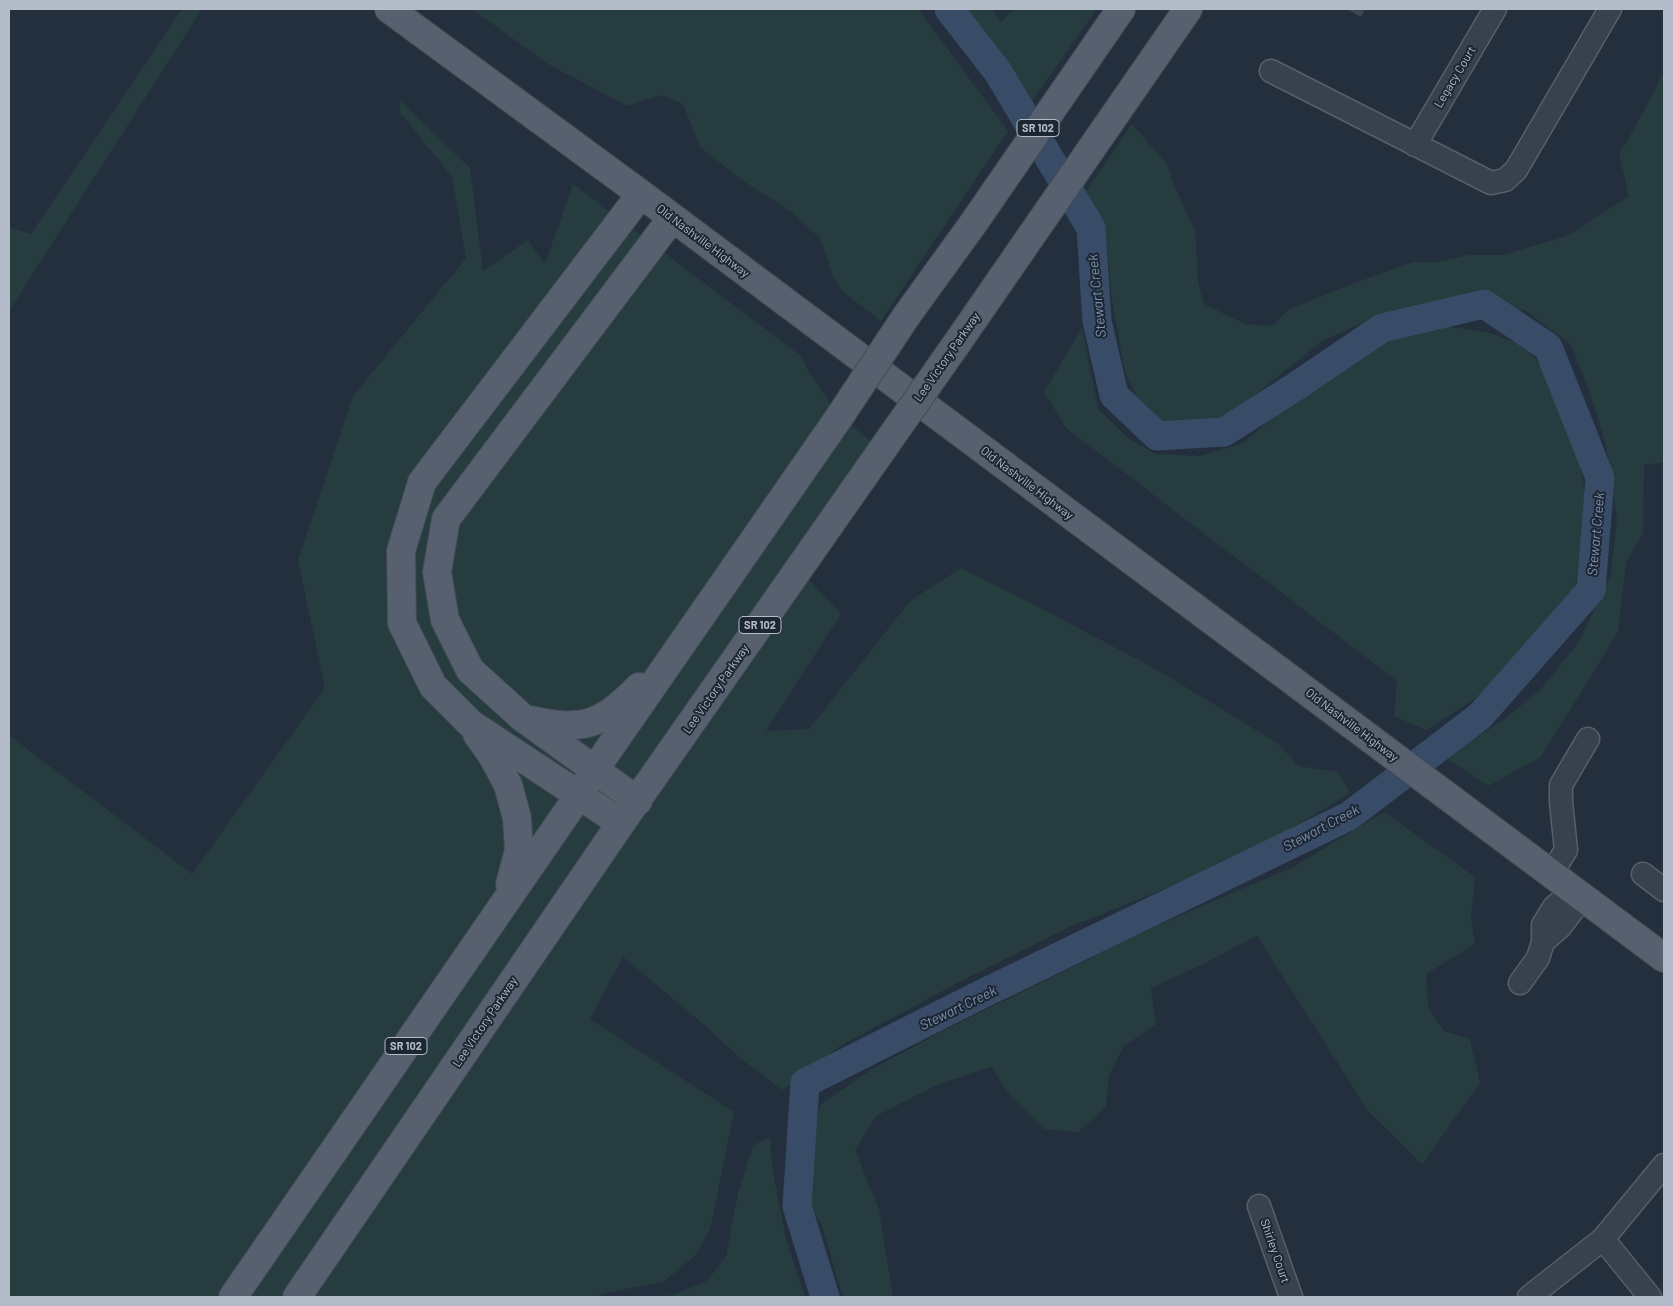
<!DOCTYPE html>
<html>
<head>
<meta charset="utf-8">
<style>
  body { margin:0 }
  #map { position:relative; width:1673px; height:1306px; overflow:hidden; background:#242f3e; font-family:Barlow,sans-serif }
  canvas { display:block }
  .frame { position:absolute; inset:0; border:10px solid #b4bcc9; pointer-events:none }
</style>
</head>
<body>
<div id="map">
<canvas width="1673" height="1306"></canvas>
<div class="frame"></div>
</div>
<script>
const ctx = document.querySelector('canvas').getContext('2d');
ctx.lineJoin = 'round';
function fill(path, color) {
  ctx.fillStyle = color;
  ctx.fill(path, 'evenodd');
}
function trace(path, color, width, dash) {
  ctx.strokeStyle = color;
  ctx.lineWidth = width;
  ctx.lineCap = dash ? 'butt' : 'round';
  ctx.setLineDash(dash || []);
  ctx.stroke(path);
}
function write(font, color, halo, rows, align = 'center') {
  ctx.font = font + ' Barlow,sans-serif';
  ctx.lineWidth = 4;
  ctx.setLineDash([]);
  ctx.textBaseline = 'middle';
  ctx.strokeStyle = halo;
  ctx.fillStyle = color;
  for (const [text, x, y, turn = 0] of rows) {
    ctx.save();
    ctx.translate(x, y);
    ctx.rotate((+turn || 0) * Math.PI / 180);
    ctx.textAlign = isNaN(turn) ? turn : align;
    if (halo) ctx.strokeText(text, 0, 0);
    ctx.fillText(text, 0, 0);
    ctx.restore();
  }
}
fill(new Path2D(`
  M182,9H202L9,311V227L31,234Z
  M472,9H918L1008,131L881,321L843,292L834,279L820,238L790,211L739,178L700,147L683,104L662,95L627,106L548,64Z
  M963,9H992L1001,22L1014,9H1097L1029,105Z
  M1664,71V462L1644,465L1643,533L1626,562L1618,632L1541,757L1488,786L1445,757L1502,721L1540,690L1578,643L1611,575L1617,519L1606,445L1588,387L1570,344L1525,310L1462,300L1383,314L1322,341L1220,423L1169,428L1142,409L1125,372L1112,300L1107,244L1084,194L1132,124L1167,164L1173,183L1195,231L1198,281L1204,304L1245,324L1271,326L1290,309L1349,285L1413,262H1438L1468,255H1503L1567,236L1629,196L1619,154L1637,124Z
  M401,101L470,168L483,271L528,240L545,264L573,184L800,355L809,372L840,416L882,450L799,569L841,614L766,731L809,729L910,601L961,568L1031,603L1163,673L1277,743L1299,766L1338,772L1350,793L1289,830L1177,884L1067,928L963,980L840,1046L782,1090L740,1058L709,1029L623,957L590,1019L734,1112L710,1230L695,1256L663,1282L605,1293L594,1297H9V735L192,874L325,688L298,560L353,396L466,258L452,177L399,111Z
  M1440,325L1494,334L1527,347L1556,388L1578,454L1590,521L1574,590L1531,641L1484,693L1426,730L1394,716L1397,681L1066,428L1044,392L1082,328L1098,409L1128,438L1156,454L1200,456L1243,443L1278,413L1313,392L1353,356L1394,334Z
  M1384,812L1475,877L1471,918L1475,944L1426,974L1428,1007L1444,1031L1470,1039L1480,1083L1422,1164L1368,1111L1257,936L1201,965L1151,988L1156,1024L1123,1047L1109,1076L1106,1107L1078,1132L1044,1129L1010,1095L991,1067L939,1084L876,1116L855,1150L879,1210L893,1297H843L822,1226L807,1200L808,1137L821,1104L872,1069L939,1033L1153,927L1293,867Z
  M770,1138L772,1167L786,1239L805,1297H661L675,1294L708,1280L726,1256L738,1193L753,1145Z`), '#263c3f');
trace(new Path2D(`
  M825,1297L797,1206L805,1083L984,993L1349,816L1480,716L1591,590L1600,478L1548,347L1484,304L1382,328L1295,387L1224,432L1157,436L1114,395L1097,321L1091,228L998,72L949,9`), '#394c67', 29);
const minor = new Path2D(`
  M1271,71L1491,183L1505,180L1516,170L1610,9
  M1415,145L1495,9
  M1551,874L1566,850L1561,802V785L1588,739
  M1643,874L1664,890
  M1543,942L1560,927L1583,897
  M1520,983L1538,958L1543,942V925L1554,907L1574,891
  M1259,1206L1291,1297
  M1603,1239L1650,1297
  M1529,1297L1603,1239L1664,1165`);
const major = new Path2D(`
  M389,9L641,194L1664,958
  M907,315L975,221L1121,9
  M955,346L1188,9
  M530,720C584,732 601,725 639,687
  M477,734L492,755L508,785L517,818L519,850L510,884
  M638,801L523,718L470,670L445,620L437,572L446,519L672,218
  M621,823L471,724L433,686L402,623L401,551L422,482L641,194
  M233,1297L579,795L595,769L840,416
  M297,1297L621,823L882,450`);
trace(minor, '#565f6c', 25);
trace(major, '#414a57', 30);
trace(minor, '#38414e', 22);
trace(major, '#56606e', 28);
const majorBridge = new Path2D(`
  M840,416L907,315
  M882,450L955,346`);
trace(majorBridge, '#414a57', 30, []);
trace(majorBridge, '#56606e', 28);
fill(new Path2D(`
  M1346,9H1365L1361,17Z`), '#3b4654');
for (const [x, y, w] of [
  [1038,128,42],
  [760,625,42],
  [406,1046,42]
]) {
  const box = new Path2D();
  box.roundRect(x - w / 2, y - 8.5, w, 17, 4);
  ctx.fillStyle = '#1d2633';
  ctx.fill(box);
  trace(box, '#b4bcc9', 1);
}
write('bold 11px', '#b4bcc9', null, [
  ["SR 102",1038,128],
  ["SR 102",760,625],
  ["SR 102",406,1046]
]);
write('12px', '#b4bcc9', '#1d2633', [
  ["Legacy Court",1455,77,-59],
  ["Old Nashville Highway",703,241,37],
  ["Lee Victory Parkway",947,357,-55],
  ["Old Nashville Highway",1027,483,37],
  ["Lee Victory Parkway",716,689,-55],
  ["Old Nashville Highway",1352,725,37],
  ["Lee Victory Parkway",485,1022,-56],
  ["Shirley Court",1275,1251,71]
]);
write('italic 14px', '#7c92b1', '#1d2633', [
  ["Stewart Creek",1097,296,-96],
  ["Stewart Creek",1596,534,-85],
  ["Stewart Creek",1321,828,-28],
  ["Stewart Creek",958,1008,-26]
]);
</script>
</body>
</html>
